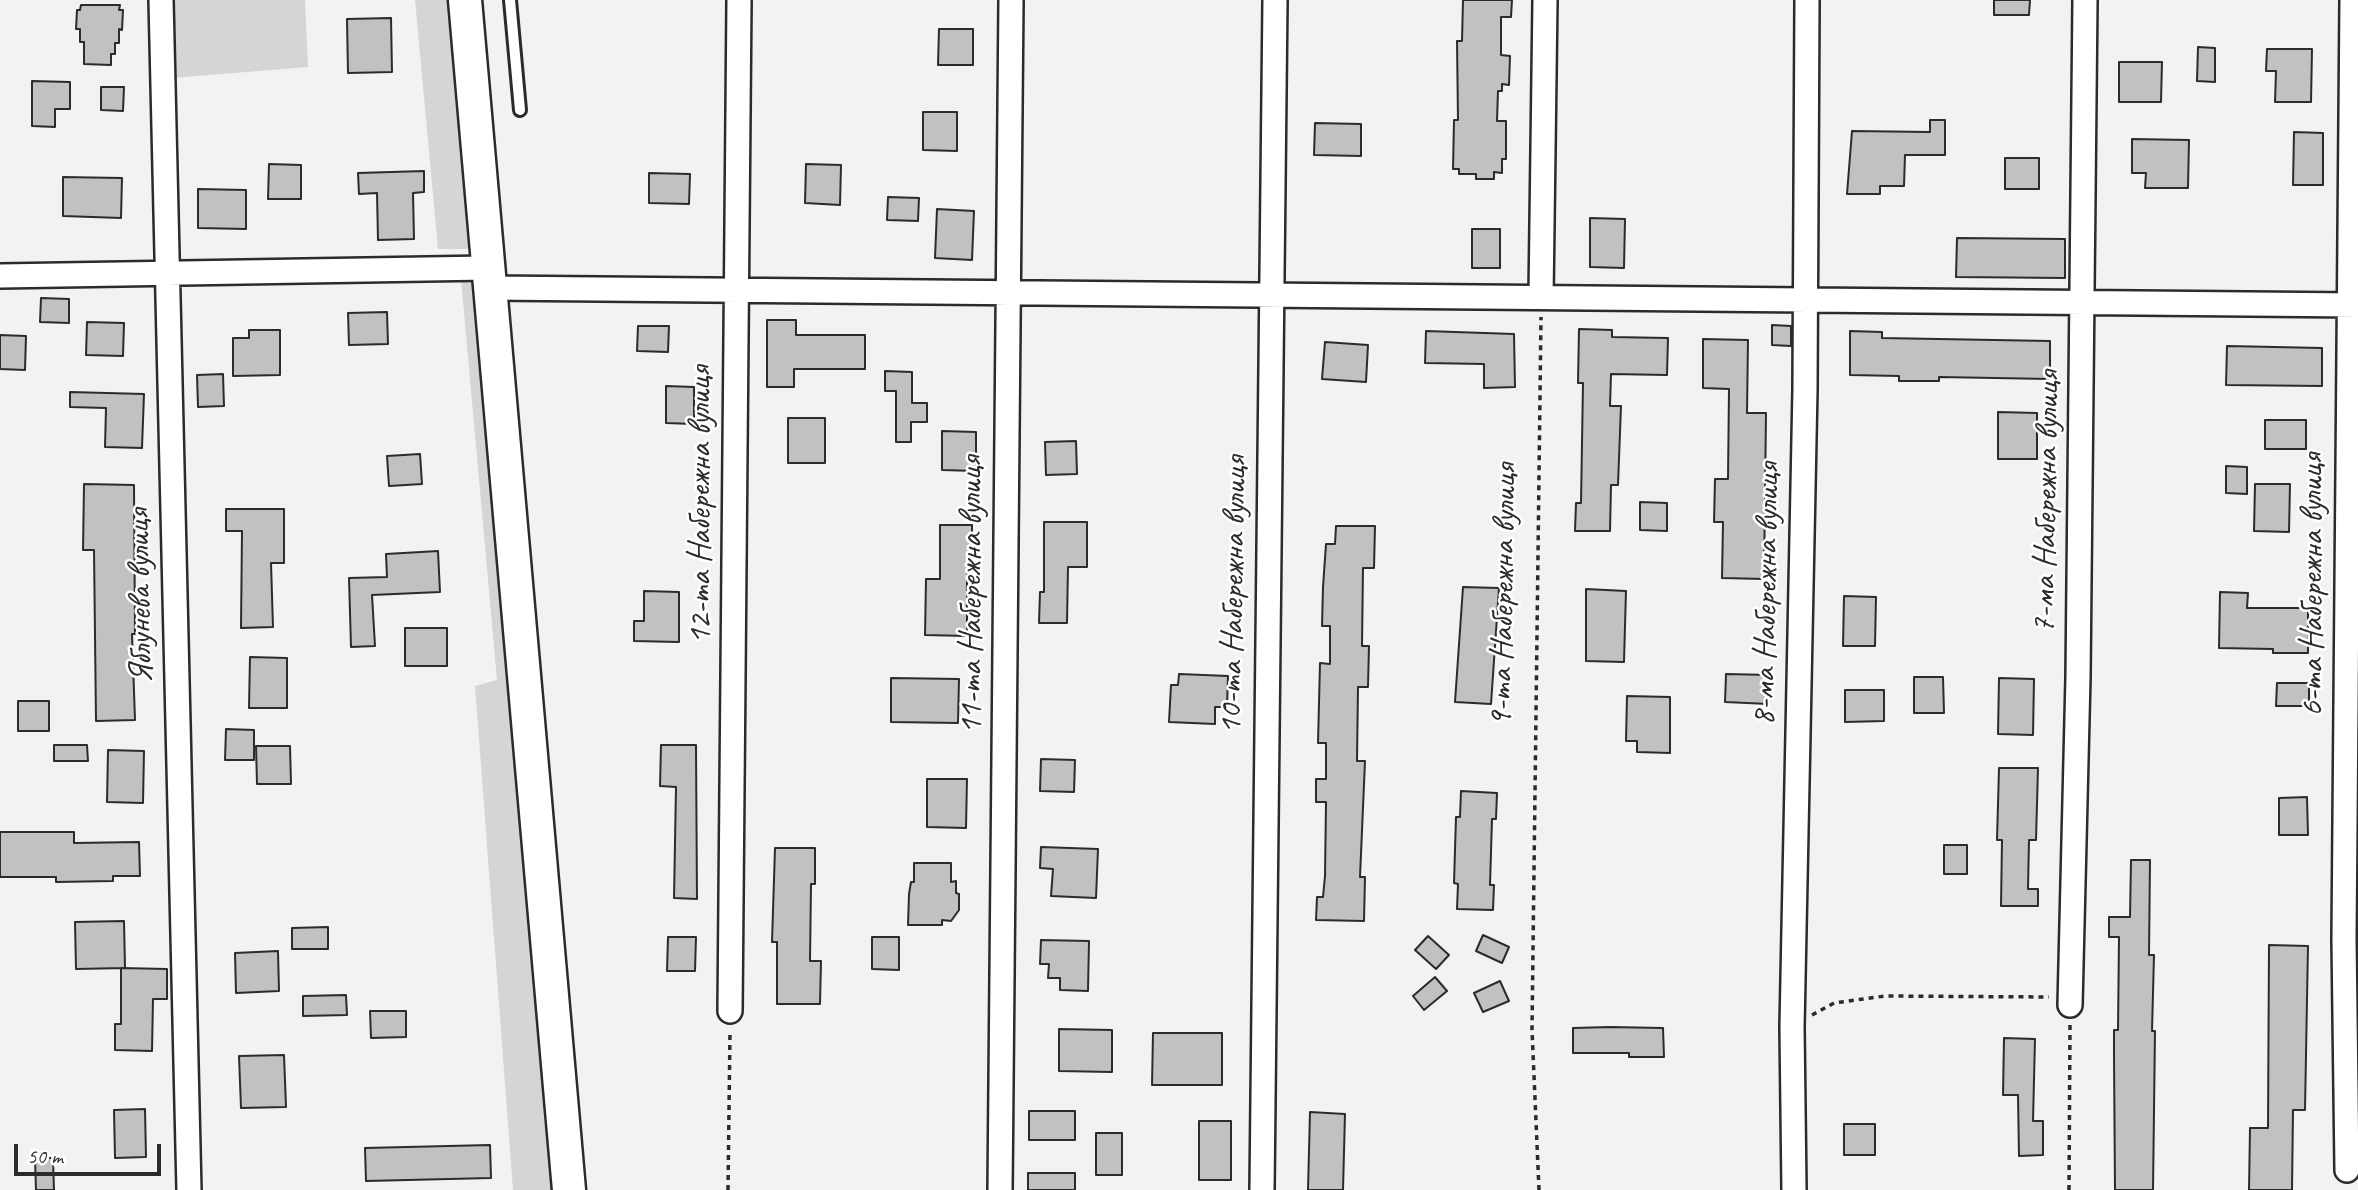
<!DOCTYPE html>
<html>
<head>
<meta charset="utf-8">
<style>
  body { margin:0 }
  #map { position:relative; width:2358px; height:1190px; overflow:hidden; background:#f2f2f2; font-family:Caveat,sans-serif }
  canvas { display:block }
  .scale { position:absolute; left:14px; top:1144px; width:147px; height:32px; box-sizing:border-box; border:4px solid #2b2b2b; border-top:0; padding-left:9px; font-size:21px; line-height:24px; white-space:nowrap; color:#2b2b2b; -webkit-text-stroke:5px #fff; paint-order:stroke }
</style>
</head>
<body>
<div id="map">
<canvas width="2358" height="1190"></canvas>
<div class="scale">50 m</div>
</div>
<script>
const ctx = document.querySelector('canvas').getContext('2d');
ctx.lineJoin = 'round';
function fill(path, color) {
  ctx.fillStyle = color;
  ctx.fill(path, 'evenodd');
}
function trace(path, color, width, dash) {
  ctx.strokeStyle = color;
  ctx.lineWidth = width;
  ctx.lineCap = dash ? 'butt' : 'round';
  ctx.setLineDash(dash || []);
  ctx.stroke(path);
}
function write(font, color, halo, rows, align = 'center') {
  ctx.font = font + ' Caveat,sans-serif';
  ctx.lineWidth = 5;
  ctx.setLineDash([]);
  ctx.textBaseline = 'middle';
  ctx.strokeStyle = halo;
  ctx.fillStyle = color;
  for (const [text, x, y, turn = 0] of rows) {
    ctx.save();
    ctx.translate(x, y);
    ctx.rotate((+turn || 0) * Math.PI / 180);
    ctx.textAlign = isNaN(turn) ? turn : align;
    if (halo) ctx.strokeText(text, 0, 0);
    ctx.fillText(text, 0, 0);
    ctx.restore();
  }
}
fill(new Path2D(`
  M170,0H305L308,67L172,78Z
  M415,0H450L471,249H438Z
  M461,279H473L554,1190H513L475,686L497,680Z`), '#d5d5d5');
const building = new Path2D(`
  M1463,0H1512L1511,17H1501V55L1510,56L1509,85L1502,84V91H1498L1497,121H1506V159H1502V173L1494,172V179H1476V174H1459V169H1453L1454,120H1458L1457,41H1462Z
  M1994,0H2030L2029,15H1994Z
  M81,5H120L119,10H123L122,30L119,29V43H115V54H111V65L84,64V42H80V29H76L77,10H80Z
  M391,18L392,72L348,73L347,19Z
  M939,29H973V65H938Z
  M2198,47L2215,48V82L2197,81Z
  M2267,49H2312L2311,102H2275L2276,71H2266Z
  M2119,62H2162L2161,102H2119Z
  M32,81L70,82V109H55V127L32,126Z
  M101,87H124L123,111L101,110Z
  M923,112H957V151L923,150Z
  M1930,120H1945V155H1905L1904,186H1880V194H1847L1852,131L1930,132Z
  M1315,123L1361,124V156L1314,155Z
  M2294,132L2323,133V185H2293Z
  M2132,139L2189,140L2188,188H2145L2146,173H2132Z
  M2005,158H2039V189H2005Z
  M269,164L301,165V199H268Z
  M806,164L841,165L840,205L805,203Z
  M424,171V192L413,193L414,239L378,240L377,193L359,194L358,173Z
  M649,173L690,174L689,204L649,203Z
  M63,177L122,178L121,218L63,216Z
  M198,189L246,190V229L198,228Z
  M888,197L919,198L918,221L887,220Z
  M937,209L974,211L972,260L935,258Z
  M1590,218L1625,219L1624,268L1590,267Z
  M1472,229H1500V268H1472Z
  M1957,238L2065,239V278L1956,277Z
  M41,298L69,299V323L40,322Z
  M387,312L388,344L349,345L348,313Z
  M767,320H796V335H865V369H794V387H767Z
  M87,322L124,323L123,356L86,355Z
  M1772,325L1791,326V346L1772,345Z
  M638,326H669L668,352L637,351Z
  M1579,329L1612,330V337L1668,338L1667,375L1611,374L1610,406H1621L1618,485H1611L1610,531H1575L1576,503H1581L1583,383H1578Z
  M249,330H280V375L233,376V338H249Z
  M1426,331L1514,334L1515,387L1484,388V364L1425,363Z
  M1850,331L1882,332V338L2050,341V379L1939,377V381H1899V376L1850,375Z
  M0,335L26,336L25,370L0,369Z
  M1703,339L1748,340L1747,413H1766L1764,579L1722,578L1723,522H1714L1715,479H1728L1729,389L1703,388Z
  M1325,342L1368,345L1366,382L1322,379Z
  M2227,346L2322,348V386L2226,385Z
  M885,371L912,372V403H927V422H911V442H896V391H885Z
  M223,374L224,406L198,407L197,375Z
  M666,386L694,387V424L666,423Z
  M70,392L144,394L142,448L105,447L106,408L70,407Z
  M1998,412L2037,413V459H1998Z
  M788,418H825V463H788Z
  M2265,420H2306V449H2265Z
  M942,431L976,432V471L942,470Z
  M1076,441L1077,474L1046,475L1045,442Z
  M420,454L422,484L389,486L387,456Z
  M2226,466L2247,467V494L2226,493Z
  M84,484L134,485L135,634H132L135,720L96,721L94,550H83Z
  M2255,484H2290L2289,532L2254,531Z
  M1640,502L1667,503V531L1640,530Z
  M226,509H284V563H271L273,627L241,628L242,531H226Z
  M1044,522H1087V567H1068L1067,623H1039L1040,592H1044Z
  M940,525H972V564H967V636L925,635L926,579H940Z
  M1336,526H1375L1374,568H1363L1362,646H1369L1368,687H1358L1357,761H1365L1360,877H1365L1364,921L1316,920L1317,897H1323L1325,876L1326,802H1316V779H1326V743H1318L1320,663L1330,664V626H1322L1323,587L1326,544H1335Z
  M438,551L440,592L372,595L375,646L351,647L349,578L387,577L386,554Z
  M1463,587L1499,588L1491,704L1455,702Z
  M1586,589L1626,591L1624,662L1586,661Z
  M644,591L679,592V642L634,641V621H644Z
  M2220,592L2248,593L2247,608H2308V653H2273V649L2219,648Z
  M1844,596L1876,597L1875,646H1843Z
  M405,628H447V666H405Z
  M250,657L287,658V708H249Z
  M1179,674L1228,676L1227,707H1215V724L1169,722L1171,685H1178Z
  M1726,674L1770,675L1769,704L1725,702Z
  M1914,677H1943L1944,713H1914Z
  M891,678L959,679L958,723L891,722Z
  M1999,678L2034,679L2033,735L1998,734Z
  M2277,683H2309V706H2276Z
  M1845,690H1884V721L1845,722Z
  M1627,696L1670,697V753L1637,752V741H1626Z
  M18,701H49V731H18Z
  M226,729L254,730V760H225Z
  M54,745H87L88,761H54Z
  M661,745H696L697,899L674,898L676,787L660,786Z
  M256,746H290L291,784H257Z
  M108,750L144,751L143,803L107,802Z
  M1041,759L1075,760L1074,792L1040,791Z
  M1999,768H2038L2036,840H2029L2028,889H2038V906H2001L2002,840H1997Z
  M927,779H967L966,828L927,827Z
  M1461,791L1497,793L1496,819H1492L1490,885H1494L1493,910L1457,909L1458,884L1454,883L1456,817H1460Z
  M2307,797L2308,835H2279V798Z
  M0,832H74V843L139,842L140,876H113V881L56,882V877H0Z
  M1944,845H1967V874H1944Z
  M1041,847L1098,849L1096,898L1051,896L1053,869L1040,868Z
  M775,848H815V884H811L810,961H821L820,1004H777V942H772Z
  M2131,860H2150L2149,955H2154L2152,1031H2155L2153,1190H2115L2114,1055V1030H2118L2119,937H2109V917H2130Z
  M914,863H951V882L956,881V893L959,894V910L951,921L942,920V925H908L909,894L911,882H914Z
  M124,921L125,968L76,969L75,922Z
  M328,927V949H292V928Z
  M1483,935L1509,947L1502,963L1476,951Z
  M1428,936L1449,955L1436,969L1415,950Z
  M668,937H696L695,971H667Z
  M872,937H899V970L872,969Z
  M1041,940L1089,941L1088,991L1060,990V978H1048L1049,964H1040Z
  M2269,945L2308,946L2305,1110H2293L2292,1190H2249L2250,1128H2268Z
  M278,951L279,991L236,993L235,953Z
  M121,968L167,969V999H153L152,1051L115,1050V1024H121Z
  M1435,977L1447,991L1424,1010L1413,996Z
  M1500,981L1509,1001L1483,1012L1474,993Z
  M346,995L347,1015L303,1016V996Z
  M370,1011H406V1037L371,1038Z
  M1610,1027L1663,1028L1664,1057H1629V1053H1573V1028Z
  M1059,1029L1112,1030V1072L1059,1071Z
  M1153,1033H1222V1085H1152Z
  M2004,1038L2035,1039L2033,1121H2043V1155L2019,1156L2018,1095H2003Z
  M284,1055L286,1107L241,1108L239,1056Z
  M145,1109L146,1157L115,1158L114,1110Z
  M1029,1111H1075V1140H1029Z
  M1310,1112L1345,1114L1343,1190H1308Z
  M1199,1121H1231V1180H1199Z
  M1844,1124H1875V1155H1844Z
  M1096,1133H1122V1175H1096Z
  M490,1145L491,1178L366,1181L365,1148Z
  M35,1158H53L54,1190H36Z
  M1028,1173H1075V1190H1028Z`);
fill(building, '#c1c1c1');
trace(building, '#2b2b2b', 2);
const lane = new Path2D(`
  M510,0L520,110`);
const street = new Path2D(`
  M161,0L189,1190
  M0,276L487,268
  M489,288L2358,305
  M1541,297L1545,0
  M2070,1005L2078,677L2085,0
  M730,1011L739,0
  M2347,1170L2344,939L2352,0
  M1000,1190L1011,0
  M1262,1190L1275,0
  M1794,1190L1792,1027L1805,389L1807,0`);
const secondary = new Path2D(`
  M465,0L569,1190`);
trace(lane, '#2b2b2b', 16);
trace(street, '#2b2b2b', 28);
trace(secondary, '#2b2b2b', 37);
trace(new Path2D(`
  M1812,1015L1834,1003L1885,996L2049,997
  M728,1190L730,1031
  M1539,1190L1532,1030L1541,317
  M2069,1190L2070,1025`), '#2b2b2b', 3.5, [5, 5]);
trace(lane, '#fff', 10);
trace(street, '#fff', 23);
trace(secondary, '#fff', 32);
write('33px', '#2b2b2b', '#fff', [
  ["7-ма Набережна вулиця",2047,502,-89],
  ["12-та Набережна вулиця",701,505,-90],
  ["6-та Набережна вулиця",2313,585,-90],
  ["8-ма Набережна вулиця",1767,594,-89],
  ["11-та Набережна вулиця",972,595,-90],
  ["10-та Набережна вулиця",1234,595,-89],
  ["9-та Набережна вулиця",1504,595,-89],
  ["Яблунева вулиця",141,596,-91]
]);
</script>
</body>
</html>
